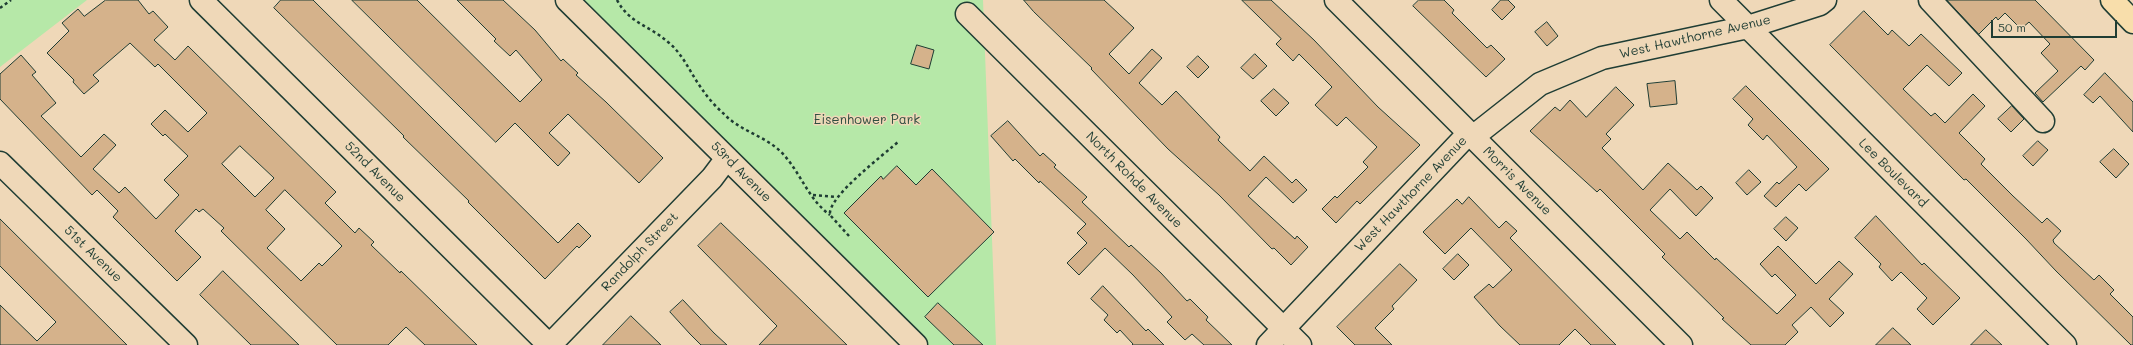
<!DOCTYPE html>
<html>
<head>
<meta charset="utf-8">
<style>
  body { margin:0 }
  #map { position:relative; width:2133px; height:345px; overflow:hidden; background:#efd8b8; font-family:Mali,sans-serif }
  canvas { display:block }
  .scale { position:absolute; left:1991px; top:20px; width:126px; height:18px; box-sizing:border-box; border:2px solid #1f3d34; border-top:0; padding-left:5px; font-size:12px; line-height:14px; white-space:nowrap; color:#1f3d34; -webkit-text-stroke:3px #efd8b8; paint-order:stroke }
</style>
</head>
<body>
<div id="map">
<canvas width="2133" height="345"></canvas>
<div class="scale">50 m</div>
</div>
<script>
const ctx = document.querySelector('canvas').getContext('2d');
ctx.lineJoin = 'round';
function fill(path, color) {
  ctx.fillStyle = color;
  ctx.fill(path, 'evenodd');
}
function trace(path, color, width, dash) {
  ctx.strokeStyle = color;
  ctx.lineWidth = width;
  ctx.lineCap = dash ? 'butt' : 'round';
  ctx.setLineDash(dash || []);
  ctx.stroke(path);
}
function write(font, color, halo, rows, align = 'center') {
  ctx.font = font + ' Mali,sans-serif';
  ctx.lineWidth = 3;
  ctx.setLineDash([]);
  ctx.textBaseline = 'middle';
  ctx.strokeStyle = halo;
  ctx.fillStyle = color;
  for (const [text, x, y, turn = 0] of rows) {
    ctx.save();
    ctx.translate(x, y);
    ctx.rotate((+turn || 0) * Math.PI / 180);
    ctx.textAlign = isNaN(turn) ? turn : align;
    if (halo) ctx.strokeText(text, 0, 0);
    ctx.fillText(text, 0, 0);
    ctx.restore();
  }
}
fill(new Path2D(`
  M0,0H87L0,67Z
  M575,0H983L996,345H926Z`), '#b6e8a8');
const building = new Path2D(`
  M106,0H138L149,14L153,11L168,27L154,40L175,60L188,46L336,192L325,203L355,233L359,228L374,242L371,245L400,273L401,271L477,345H425L406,327L388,345H337L221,231L224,228L203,209L199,212L196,209L175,231L201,257L177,281L113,217L118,211L97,190L92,195L0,99V74L21,55L36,72L32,75L56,103L41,116L81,157L104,134L116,145L93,169L119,193L125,187L156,219L179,195L164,180L188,156L165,134L163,136L151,124L165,110L188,132L207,113L158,64L155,67L130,43L93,75L99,81L84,94L73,82L74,80L47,53L69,31L62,23L78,9L84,16ZM240,146L274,178L255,197L222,164ZM285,190L342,246L322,266L319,263L301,281L267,248L285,229L266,210Z
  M281,0H313L558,243L578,223L591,236L579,248L577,246L545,279L468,202L469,201L403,137L404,136L274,8Z
  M352,0H417L520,102L542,80L516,50L510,56L494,41L496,39L457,0H503L535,30L561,61L563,59L578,73L576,75L606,102L663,158L639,183L568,114L549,133L570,153L558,166L515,123L496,142Z
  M1024,0H1104L1134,28L1109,54L1129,74L1152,49L1162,58L1139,83L1162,105L1176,91L1220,137L1218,140L1250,171L1264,156L1292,183L1296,179L1307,190L1293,203L1266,177L1248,196L1295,239L1297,236L1308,247L1291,265L1274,248L1272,249L1219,195L1168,149L1091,69L1092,68L1034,12Z
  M1242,0H1271L1314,40L1378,107L1420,145L1360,204L1357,201L1336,223L1322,209L1335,196L1337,198L1368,167L1363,162L1377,147L1346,117L1337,126L1315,105L1332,87L1299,54L1293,61L1276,44L1281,39Z
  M1419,0H1444L1454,10L1452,13L1487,48L1491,45L1505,59L1486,77L1413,6Z
  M1501,0H1508L1515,7L1502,20L1492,10Z
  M1947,0H2035L2094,60L2085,70L2081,66L2043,102L2035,93L2058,71L2041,53L2050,44L2029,22L2021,29L2005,13L1998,20L1996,17L1979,34Z
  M1864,11L1888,35L1892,30L1909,46L1921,34L1962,73L1949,86L1927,65L1903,89L1931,116L1935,113L1945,123L1973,94L1985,106L1959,133L1985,159L1981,164L2013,196L2042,223L2047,218L2061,231L2053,240L2054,243L2094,280L2099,275L2114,290L2110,294L2133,317V345H2131L2056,271L2026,239L1966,179L1964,180L1830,45Z
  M1547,22L1558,36L1547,46L1535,32Z
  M917,45L934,50L929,69L911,64Z
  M1255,54L1267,66L1253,79L1241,68Z
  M1198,56L1209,67L1198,78L1187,67Z
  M2105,73L2133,102V132L2100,96L2093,103L2084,95Z
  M1675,81L1677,104L1650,107L1647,84Z
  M1746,86L1829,169L1806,191L1799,184L1776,207L1764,196L1777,182L1779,184L1797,167L1767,135L1763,140L1748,125L1753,119L1733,99Z
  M1616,87L1634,105L1606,134L1611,139L1602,148L1643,190L1668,163L1697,190L1701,186L1713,198L1696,216L1670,189L1650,210L1680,239L1687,232L1715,260L1716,258L1777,314L1796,295L1775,274L1772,277L1760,264L1778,246L1816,284L1839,261L1853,274L1829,299L1844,313L1830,327L1811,307L1792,325L1798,332L1785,345H1751L1722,319L1724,318L1662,257L1665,254L1600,189L1597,192L1530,131L1555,107L1560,111L1570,100L1586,117Z
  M1274,89L1289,103L1276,116L1261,101Z
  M2012,106L2024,119L2011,132L1998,119Z
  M1008,121L1040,156L1043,153L1056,165L1054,167L1087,197L1082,202L1129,247L1131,245L1161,273L1187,301L1190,299L1208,317L1206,320L1232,345H1204L1192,334L1185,340L1167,322L1172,317L1133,275L1105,248L1079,275L1067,263L1087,243L1077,233L1086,224L1040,181L1039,183L1015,159L1013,161L991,136Z
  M2038,141L2048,150L2033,166L2023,156Z
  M2114,149L2129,164L2116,178L2100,162Z
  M897,166L916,185L932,169L994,232L928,297L844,213L881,176L883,179Z
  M1749,170L1761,182L1747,195L1736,183Z
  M1469,197L1499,228L1506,221L1517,231L1510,238L1616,345H1591L1575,329L1559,345H1520L1500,326L1474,297L1489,284L1493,288L1512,270L1471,228L1445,254L1423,232L1457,199L1462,204Z
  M1876,216L1922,265L1924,263L1960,298L1933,325L1917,309L1927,298L1901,272L1892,281L1879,267L1881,264L1855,238Z
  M1786,217L1798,228L1786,241L1774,229Z
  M0,219L127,345H0V305L37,341L56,322L0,266Z
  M721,223L773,273L847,345H759L777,326L698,246Z
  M1458,254L1469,265L1454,280L1443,269Z
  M1400,264L1417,280L1392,306L1394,309L1375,328L1392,345H1355L1337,327Z
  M223,271L263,310L299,345H251L200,295Z
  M1103,286L1146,331L1148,329L1164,345H1132L1133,344L1120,330L1117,333L1104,320L1108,315L1091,299Z
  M683,300L714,333L727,345H701L690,334L670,312Z
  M938,303L983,345H954L925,317Z
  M631,316L661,345H603Z
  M1893,328L1911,345H1876Z
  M1986,330L2002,345H1971Z`);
fill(building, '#d5b28b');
trace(building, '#1f3d34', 1);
const minor = new Path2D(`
  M201,0L549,345
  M567,0L916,345
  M1336,0L1681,345
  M1721,0L2065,345
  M1930,0L2043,121
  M967,14L1300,345
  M0,163L186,345
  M550,345L712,178L727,158
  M1268,345L1469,133L1474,136L1540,84L1602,58L1748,27L1820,4L1825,0`);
const major = new Path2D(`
  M2112,0L2133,22`);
trace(minor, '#1f3d34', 25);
trace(major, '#1f3d34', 25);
trace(new Path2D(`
  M617,0C629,23 650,26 668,42C684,55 690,73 702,89C708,98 716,107 724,114C741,132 767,136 784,155C801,174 809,200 830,215
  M0,8L11,0
  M813,195L837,197
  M849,236L830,215C827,197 885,154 899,141`), '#1f3d34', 2.5, [3, 3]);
trace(minor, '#efd8b8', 22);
trace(major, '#f8deab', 22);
write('13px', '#1f3d34', '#efd8b8', [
  ["West Hawthorne Avenue",1695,37,-13],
  ["52nd Avenue",375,172,45],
  ["53rd Avenue",741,172,45],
  ["Lee Boulevard",1893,173,45],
  ["North Rohde Avenue",1134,180,45],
  ["Morris Avenue",1517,181,45],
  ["West Hawthorne Avenue",1411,194,-46],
  ["Randolph Street",640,252,-46],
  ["51st Avenue",93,254,44]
]);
write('13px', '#2e4e40', '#efd8b8', [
  ["Eisenhower Park",867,120]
]);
</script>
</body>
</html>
